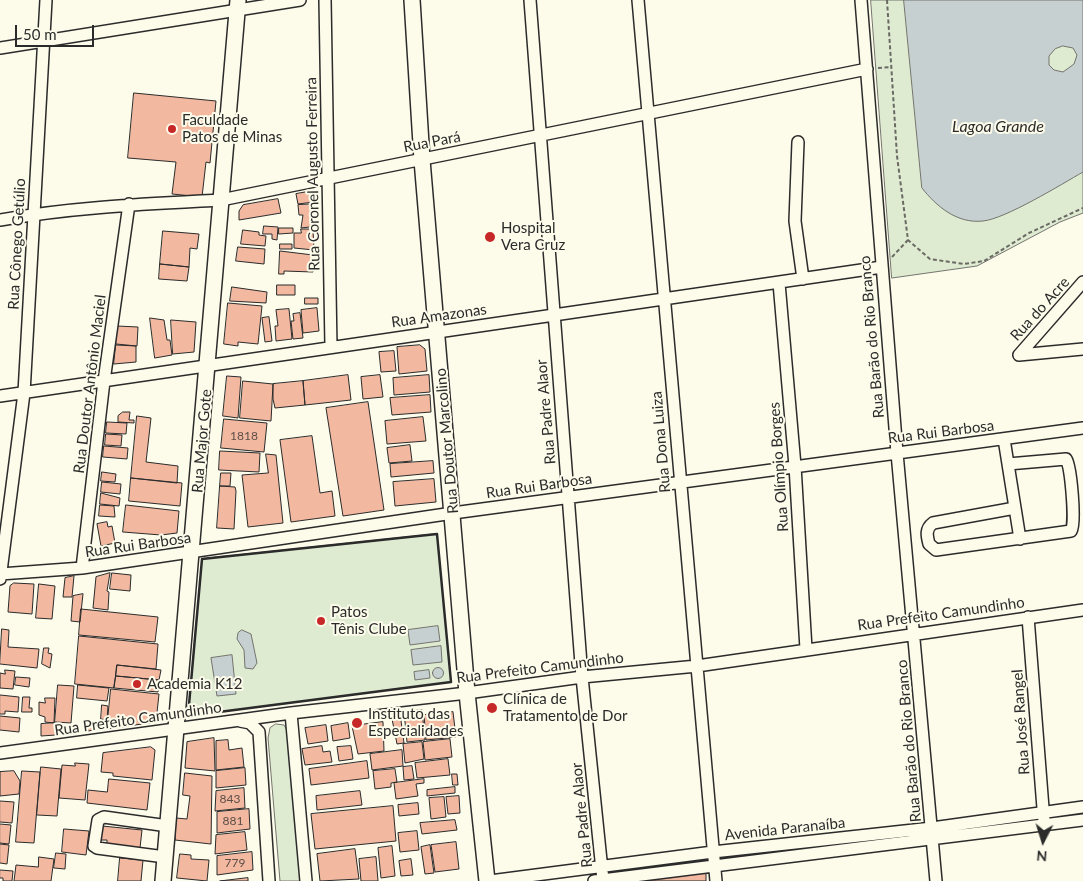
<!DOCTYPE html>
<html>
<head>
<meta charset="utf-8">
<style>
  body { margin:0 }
  #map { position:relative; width:1083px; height:881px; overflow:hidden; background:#fdfbea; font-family:Lato,sans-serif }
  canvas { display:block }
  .north { position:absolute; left:1018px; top:816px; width:50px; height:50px; -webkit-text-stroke:4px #fdfbea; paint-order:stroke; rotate:185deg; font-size:14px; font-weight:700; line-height:20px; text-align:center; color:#2b2b2b }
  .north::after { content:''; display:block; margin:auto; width:18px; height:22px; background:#2b2b2b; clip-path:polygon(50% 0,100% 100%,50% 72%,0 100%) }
  .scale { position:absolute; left:15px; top:25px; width:79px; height:22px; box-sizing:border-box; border:2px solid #2b2b2b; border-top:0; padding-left:6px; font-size:15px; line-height:18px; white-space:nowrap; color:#2b2b2b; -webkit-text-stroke:4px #fdfbea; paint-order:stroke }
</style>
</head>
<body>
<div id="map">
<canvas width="1083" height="881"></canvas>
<div class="north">N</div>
<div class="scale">50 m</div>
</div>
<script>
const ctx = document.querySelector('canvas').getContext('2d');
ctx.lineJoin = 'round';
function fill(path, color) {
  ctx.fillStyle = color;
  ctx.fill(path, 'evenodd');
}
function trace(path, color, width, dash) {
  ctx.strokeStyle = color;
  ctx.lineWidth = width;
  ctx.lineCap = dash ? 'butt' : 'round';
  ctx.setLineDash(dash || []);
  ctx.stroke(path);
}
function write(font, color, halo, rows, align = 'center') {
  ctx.font = font + ' Lato,sans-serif';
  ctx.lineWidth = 4;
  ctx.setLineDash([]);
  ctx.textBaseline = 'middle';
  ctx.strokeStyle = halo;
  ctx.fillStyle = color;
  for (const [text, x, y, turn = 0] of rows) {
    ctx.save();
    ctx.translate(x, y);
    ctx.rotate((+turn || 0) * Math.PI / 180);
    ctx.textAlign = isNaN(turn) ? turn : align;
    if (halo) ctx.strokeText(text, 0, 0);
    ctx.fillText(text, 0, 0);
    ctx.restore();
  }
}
const green = new Path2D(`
  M871,0H1083V213L1060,222L977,266L892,278Z
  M437,534L451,682L188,716L202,559Z
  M276,724L284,725L289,734L302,881H280L268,738L270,728Z`);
fill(green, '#deebd1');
trace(green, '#74746e', 1);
const water = new Path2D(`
  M904,0H1083V172C1062,184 1005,219 983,221C957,224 936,206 922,188ZM1063,46L1073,48L1077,55L1074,64L1063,72L1054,70L1049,65V56L1055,49Z
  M438,626L440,641L410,645L408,630Z
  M242,630L251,634L257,663L253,669L245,668L244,650L237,639L238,633Z
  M441,646L442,662L413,665L411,650Z
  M232,655L236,694L217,696L211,658Z
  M432.5 673a5.5 5.5 0 1 1 11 0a5.5 5.5 0 1 1-11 0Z
  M429,670L430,678L415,680L414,672Z`);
fill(water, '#c7d0d0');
trace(water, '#74746e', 1);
const building = new Path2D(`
  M134,93L216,101L210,163L206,162L202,197L172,194L176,162L128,158Z
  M313,191L314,202L298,204L296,194Z
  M278,199L281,213L239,220V211L243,205Z
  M317,204L318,213L311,214L312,222H317L318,226L301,228L303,215H299L298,205Z
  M264,226L278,227L277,240L272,239V234H263Z
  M279,228H293V233L279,234Z
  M301,229H313L314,250L294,248V233H301Z
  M243,230L259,232V235L266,236L265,246L241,244Z
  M163,231L199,234L197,249L190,248L189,267L160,264Z
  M280,244H292V249H280Z
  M238,247L265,249L264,264L236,261Z
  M280,251L313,255V272L284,271V274H279Z
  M160,264L189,267L187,281L159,279Z
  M277,285H295V295H277Z
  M232,287L267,292L266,303L230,301Z
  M305,298H318V304H305Z
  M228,303L262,306L258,344L238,342V346L224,344Z
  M317,308L319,331L303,333L301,310Z
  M289,309L292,339L276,341L275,326H278L276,310Z
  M300,313L303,338L293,339L291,321H294L293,314Z
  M269,317L272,341L265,342L262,318Z
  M150,318L164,320L167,340H170L172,355L155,358Z
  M171,320L196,322L194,352L173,354Z
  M117,326L138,327L137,346L116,344Z
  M116,345L136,346V362L114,364Z
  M420,345L425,349L427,371L399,374L397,347Z
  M394,351L396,371L381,372L379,352Z
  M348,375L351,400L305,405L303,381Z
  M380,375L383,397L363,399L361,377Z
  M429,375L430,392L394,395L393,378Z
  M227,376L241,377L238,418L223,416Z
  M243,381L273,384L271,421L240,418Z
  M303,381L305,405L275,408L273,399V384Z
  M430,395L431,412L392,415L390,398Z
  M368,402L384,510L343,516L326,408Z
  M123,412H130L129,420H134V423L118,422V416Z
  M137,416L151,418L146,462L178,466L177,483L131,478Z
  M423,417L426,441L387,444L385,421Z
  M224,419L267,423L264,452L221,448Z
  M107,422L127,423L126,434L106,433Z
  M106,434L122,435L121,446L105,445Z
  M312,436L320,493L332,491L335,516L291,522L280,440Z
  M410,445L412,461L389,463L387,448Z
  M104,446L128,448L127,459L103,457Z
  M220,451L260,453L259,472L219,470Z
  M266,454L276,455L283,523L248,527L242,475L268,473Z
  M433,461L434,473L391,477L390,464Z
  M102,472L116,474L115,482L101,481Z
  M221,473H231L230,486H220Z
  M131,478L182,483L180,506L129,501Z
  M434,479L436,502L395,506L393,482Z
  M102,482L121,484L120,494L101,492Z
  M220,486L235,487L236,491L234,529L217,528Z
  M101,493L120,498L119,506L100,504Z
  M100,505L114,506L115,517L99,516Z
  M126,505L179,511L177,533L161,535L123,532Z
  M107,522L108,527L112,526L115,543L101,546L97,524Z
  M110,573L107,591L109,592L108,610L93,608L96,577Z
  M112,573L131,575L130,591L110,589Z
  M74,576L72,597H63L65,578Z
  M14,583L34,584L32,614L8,612L10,586Z
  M39,584L55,586L52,619L36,618Z
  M83,594L80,622L71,621L73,596Z
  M81,609L158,617L155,642L79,635Z
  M2,629L9,630L8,647L39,649L37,668L0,664Z
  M79,636L158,644L156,669L117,665L114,688L75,684Z
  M44,648H49L48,653L52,654L50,668L42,664Z
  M117,665L161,670L159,680L116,676Z
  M5,670L15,671L13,689L0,688V673L5,674Z
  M116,676L159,680L158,692L114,688Z
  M16,677L30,678L29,687L15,685Z
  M58,685L74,686L71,723L55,722Z
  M78,685L109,688L107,701L77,698Z
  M111,689L159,694L156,722L107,729Z
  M0,695L19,697L18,712L5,711V714H0Z
  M23,697H30L29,708H32V712H22Z
  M45,698H55L54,723L45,722V717L39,715V702L45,703Z
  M102,705L108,706L107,720L101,719Z
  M422,710L425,740L407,742L404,712Z
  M453,712L456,737L426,740L424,715Z
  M400,713L404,743L397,744L391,714Z
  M0,716L20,718L19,732L0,730Z
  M383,722L384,751L358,754L352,726Z
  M55,723L56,735L41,736V724Z
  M348,723L350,738L333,741L331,726Z
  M326,725L328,741L308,744L305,728Z
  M93,726L94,730L88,731L87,727Z
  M214,738L215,771L185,768L187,742Z
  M450,739L452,757L425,760L423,742Z
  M228,740L229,750L242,748L244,767L216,770V741Z
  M422,742L424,759L405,763L403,744Z
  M322,746L323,752L330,751L332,762L305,765L302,749Z
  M351,746L353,759L339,761L337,747Z
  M151,747L155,750L152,780L113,776V773L101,772L103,753Z
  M402,750L403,766L372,770L370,754Z
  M448,759L450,775L417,778L415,763Z
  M367,761L369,778L311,785L309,769Z
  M75,763L89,764L85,800L59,798L62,765L75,766Z
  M412,766L414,779L404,780L403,767Z
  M41,767L61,769L57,816L37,815Z
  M245,768L246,785L216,788V771Z
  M395,769L397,782L391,783V787L375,789L373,771Z
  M14,771L20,781L19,794L0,796V772Z
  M22,771L40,772L34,843L16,842Z
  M185,773L212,776L211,844L175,840L176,818L187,819L190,796L183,795Z
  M452,774H457L458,785H453Z
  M109,779L150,783L147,810L87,803L88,790L107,792Z
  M424,779V783L416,784L418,796L396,799L394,783Z
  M455,787V793L427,796V790Z
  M244,788L245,808L215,811L216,791Z
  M360,791L362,805L317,810L316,796Z
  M459,796L460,813L448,814L446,797Z
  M444,797L446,817L431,819L429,798Z
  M0,801L14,802L12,823L0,822Z
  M418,803L419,814L399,816L398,805Z
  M393,806L396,841L315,849L311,814Z
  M249,809L250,829L217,833V812Z
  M455,820L457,830L422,834L420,823Z
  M0,824L11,825L9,844L0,843Z
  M102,826L142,830L140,848L107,845V840H101Z
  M64,829L89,831L86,855L62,852Z
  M417,831L419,850L400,852L398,833Z
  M245,832L247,850L215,854L216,835Z
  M456,842L459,869L435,872L431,845Z
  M0,844L9,845L7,864L0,863Z
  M430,845L434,873L425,874L421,847Z
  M392,846L395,876L381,878L378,848Z
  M355,849L359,879L320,881L317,854Z
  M252,852L253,870L217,875V856Z
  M56,853L66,854L65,869L54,868Z
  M180,854L191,855V859L209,860L207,881L177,878Z
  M39,857L54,859L51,881H14L16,865L38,867Z
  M376,857L378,881H361L359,859Z
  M120,858L143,860L141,881H118Z
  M411,859L413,875L401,876L399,861Z
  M0,870L13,871L12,881H3V878H0Z
  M706,872V881H634Z
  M248,878V881H220Z`);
fill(building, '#f2b8a0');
trace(building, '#2b2b2b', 1);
const minor = new Path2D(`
  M325,0L331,347
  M530,0L582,677L603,880
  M638,0L716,881
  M861,0L897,453L936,881
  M0,48L300,0
  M798,142L795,221L803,279
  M0,220C73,207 147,204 221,200L867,69
  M779,283L795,466L806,649
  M1019,355L1083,282
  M1019,355L1083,349
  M0,396L882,267
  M1004,439L1020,539
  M1008,464L1066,459C1071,467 1076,523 1071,531L936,550L929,544C927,536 925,529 933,523L1015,508
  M82,568L104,381L129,204
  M0,574L82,568L453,513L1083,428
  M0,579L24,393L46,0
  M1028,617L1044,821
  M291,713L306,881
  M240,721L250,723L259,732L269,881
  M0,753L291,713L467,693L582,677L697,666L1083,610
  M165,857L97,848L94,846L98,820L104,817L168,826
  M490,881L713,852L932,828L1083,807
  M594,881L1083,820`);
const major = new Path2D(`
  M412,0L422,160L467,693L487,881
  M163,881L238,0`);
trace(minor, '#2b2b2b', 14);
trace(major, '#2b2b2b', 18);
trace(new Path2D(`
  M887,0L897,156L908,240L930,259L964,264L984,261L1029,233L1083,208
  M878,68L891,67
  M892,257L908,240`), '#6a6964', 2, [4, 2.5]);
trace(minor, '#fdfbea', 11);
trace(major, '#fdfbea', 15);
trace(new Path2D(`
  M437,534L451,682L188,716L202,559Z`), '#2b2b2b', 2.5);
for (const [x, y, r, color] of [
  [172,129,5,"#c62828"],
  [490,237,6,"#c62828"],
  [321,621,5,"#c62828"],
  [137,684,5,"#c62828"],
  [492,708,6,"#c62828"],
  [357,723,6,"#c62828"]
]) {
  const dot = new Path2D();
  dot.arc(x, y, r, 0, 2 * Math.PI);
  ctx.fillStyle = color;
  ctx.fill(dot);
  trace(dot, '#fdfbea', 2);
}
write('12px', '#5d4e48', null, [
  ["1818",244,436],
  ["843",230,799],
  ["881",233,821],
  ["779",235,863]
]);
write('15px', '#2b2b2b', '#fdfbea', [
  ["Faculdade",182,120],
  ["Patos de Minas",182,137],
  ["Hospital",501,228],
  ["Vera Cruz",501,245],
  ["Patos",331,612],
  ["Tênis Clube",331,629],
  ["Academia K12",147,684],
  ["Clínica de",503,699],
  ["Tratamento de Dor",503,716],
  ["Instituto das",368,714],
  ["Especialidades",368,731]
], 'left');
write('15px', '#2b2b2b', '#fdfbea', [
  ["Rua Pará",432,142,-11],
  ["Rua Coronel Augusto Ferreira",313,174,-91],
  ["Rua Cônego Getúlio",17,244,-87],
  ["Rua do Acre",1040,309,-48],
  ["Rua Amazonas",439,316,-8],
  ["Rua Barão do Rio Branco",872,337,-95],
  ["Rua Doutor Antônio Maciel",90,384,-83],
  ["Rua Padre Alaor",546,412,-95],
  ["Rua Rui Barbosa",941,432,-7],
  ["Rua Major Gote",202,441,-85],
  ["Rua Doutor Marcolino",447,441,-95],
  ["Rua Dona Luiza",661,442,-95],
  ["Rua Olímpio Borges",779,467,-94],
  ["Rua Rui Barbosa",539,486,-8],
  ["Rua Rui Barbosa",138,545,-8],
  ["Rua Prefeito Camundinho",941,614,-8],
  ["Rua Prefeito Camundinho",540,668,-7],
  ["Rua Prefeito Camundinho",138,719,-8],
  ["Rua José Rangel",1021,722,-94],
  ["Rua Barão do Rio Branco",909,741,-95],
  ["Rua Padre Alaor",582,815,-96],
  ["Avenida Paranaíba",785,829,-6]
]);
write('italic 16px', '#2b2b2b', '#fdfbea', [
  ["Lagoa Grande",998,127]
]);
</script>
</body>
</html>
